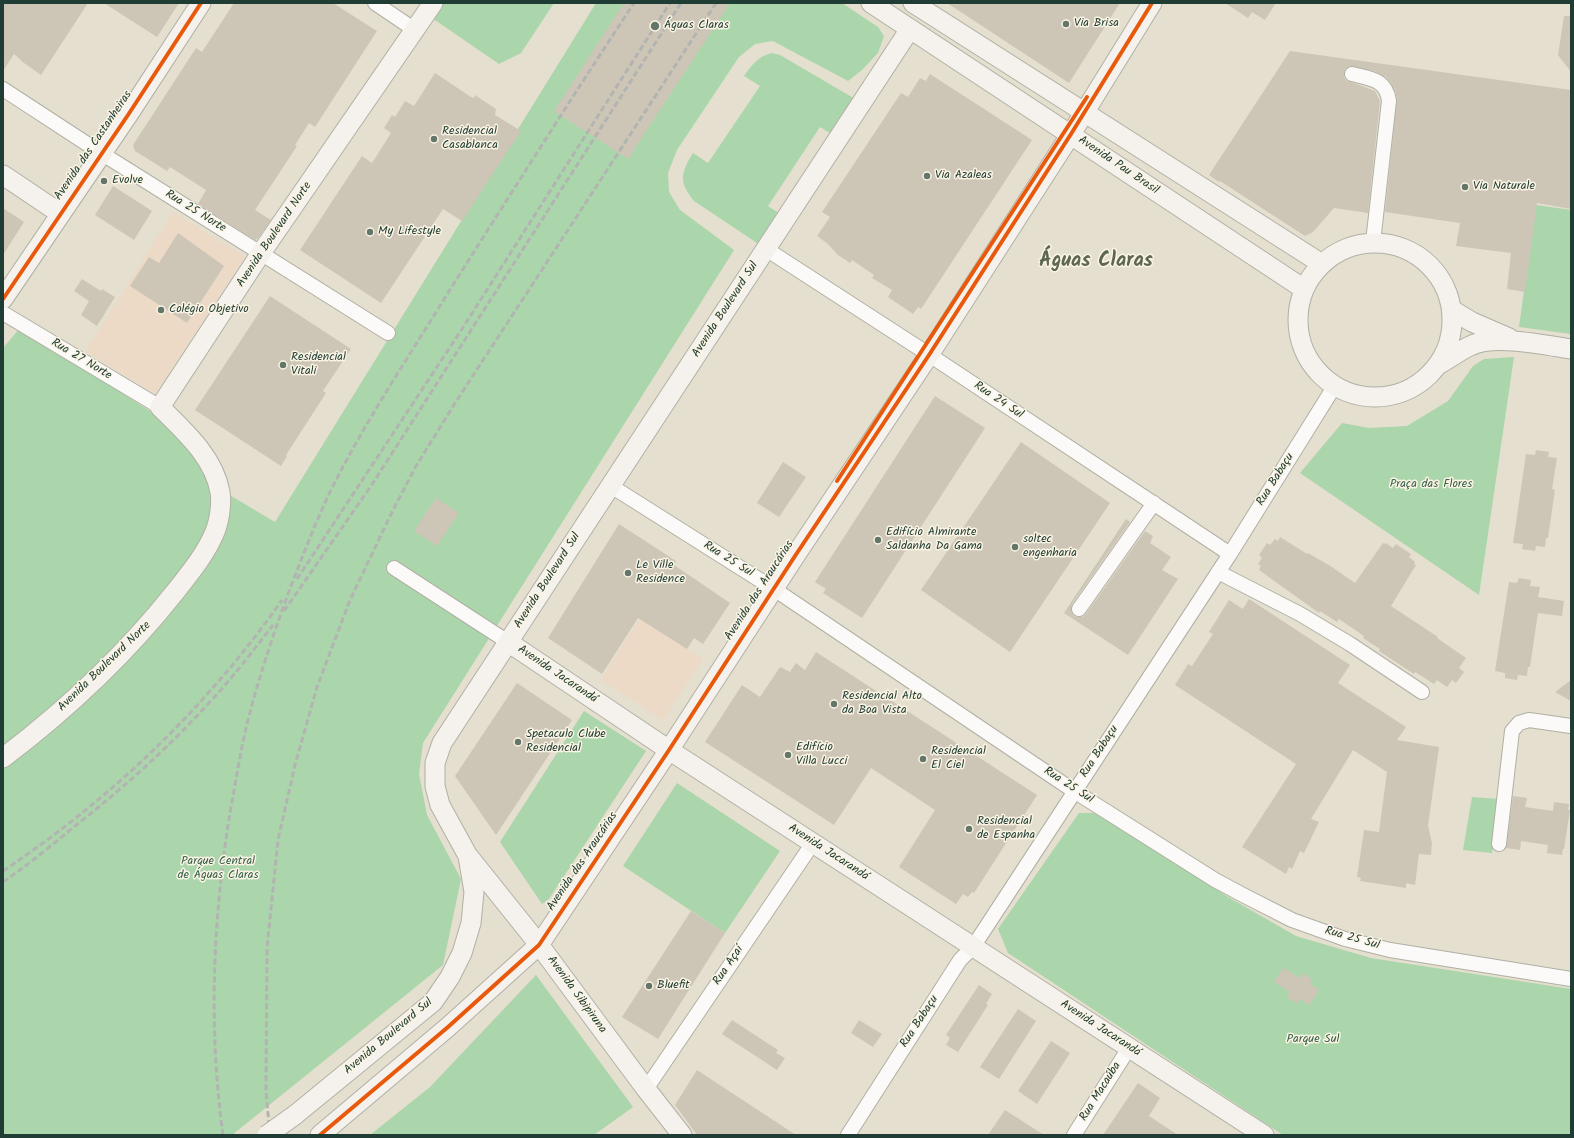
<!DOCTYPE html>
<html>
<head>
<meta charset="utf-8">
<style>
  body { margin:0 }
  #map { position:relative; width:1574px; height:1138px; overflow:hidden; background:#e4dfce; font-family:Kalam,sans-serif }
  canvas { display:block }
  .frame { position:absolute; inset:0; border:4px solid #1f3d34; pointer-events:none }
</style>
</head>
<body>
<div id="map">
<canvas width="1574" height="1138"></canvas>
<div class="frame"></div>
</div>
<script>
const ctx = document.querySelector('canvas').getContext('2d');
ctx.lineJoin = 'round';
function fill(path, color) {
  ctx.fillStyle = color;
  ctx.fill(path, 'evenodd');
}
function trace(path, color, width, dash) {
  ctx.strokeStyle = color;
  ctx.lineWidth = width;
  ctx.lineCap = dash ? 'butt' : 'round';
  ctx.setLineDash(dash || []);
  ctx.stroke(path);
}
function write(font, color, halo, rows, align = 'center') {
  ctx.font = font + ' Kalam,sans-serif';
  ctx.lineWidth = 3;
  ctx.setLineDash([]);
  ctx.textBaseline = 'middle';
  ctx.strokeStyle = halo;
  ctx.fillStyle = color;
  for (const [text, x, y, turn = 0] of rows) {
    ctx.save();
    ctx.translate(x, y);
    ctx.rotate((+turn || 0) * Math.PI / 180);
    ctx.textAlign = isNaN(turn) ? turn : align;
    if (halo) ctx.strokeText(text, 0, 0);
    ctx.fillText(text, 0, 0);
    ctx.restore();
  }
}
fill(new Path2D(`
  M173,212L245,257L155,394L86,351Z
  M640,618L703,659L663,720L601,680Z`), '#ecd9c6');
fill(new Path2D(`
  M442,3H554L521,53L499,64L432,18Z
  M596,3H842L878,27L884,36L878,53L862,70L848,81L773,41L755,44L739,57L677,150L668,173L669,192L680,210L734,250L423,743L419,774L427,815L461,879L443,965L232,1135H3V348L20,328L175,427L216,487L275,522Z
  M772,53L780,55L862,103L838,138L820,127L768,206L786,218L766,249L694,201C679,182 680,174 693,153L708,163L760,86L744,76C752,65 758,56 772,53Z
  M1536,205L1571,210V334L1519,327Z
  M1514,357L1479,595L1300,473L1342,423L1369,428L1407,426L1448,401L1473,366L1484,359Z
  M584,711L646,751L549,899L542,904L500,842Z
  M677,783L780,851L725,933L623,866Z
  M1472,797L1500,799L1492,853L1463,850Z
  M1079,813H1098L1228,897L1296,936L1371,958L1571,989V1135H1283L1008,953L998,929Z
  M536,975L633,1107L594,1135H370L430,1087Z`), '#abd5ab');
fill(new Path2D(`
  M3,3H88L41,75L24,63L14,54L3,71Z
  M104,3H179L157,37Z
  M234,3H333L377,31L315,127L309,123L295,145L297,146L255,210L271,220L258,238L255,240L198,204L206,190L170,167L167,171L135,151L133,145L196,48L202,52Z
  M624,3H730L628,159L554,111Z
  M947,3H1120L1069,83Z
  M1225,3H1276L1265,20L1252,12L1248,18Z
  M1564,16H1571V72L1558,55Z
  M1290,51L1571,90V209L1537,203L1525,292L1507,289L1511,253L1456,246L1460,223L1385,212L1397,99L1395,90L1391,83L1386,77L1374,71L1350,66L1346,68L1344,72V77L1346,80L1375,91L1380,101L1368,213L1334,208L1313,232L1305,236L1220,181L1219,182L1209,175Z
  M435,73L471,97L474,98L475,95L496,109L495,115L521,131L462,221L443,209L381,303L300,250L362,156L372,163L391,133L384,128L392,115L395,117L405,101L414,106Z
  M930,74L1032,140L921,309L918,307L913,314L888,297L892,290L872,278L874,275L852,260L850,263L838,255L828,244L817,236L830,217L822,212L901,93L908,97L920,78L926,81Z
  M113,186L152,211L134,240L95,215Z
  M3,208L24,222L3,255Z
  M178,233L224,266L187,323L130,286L149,257L159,263Z
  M82,279L101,291L102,289L115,297L97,326L81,315L89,301L74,291Z
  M270,296L351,349L323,391L326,393L286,455L287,456L281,466L195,410Z
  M935,396L985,428L862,618L823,593L826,589L815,582Z
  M1021,442L1110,503L1010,652L921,590Z
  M1536,450L1549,452L1548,457L1557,458L1552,489L1555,490L1548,538H1546L1545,547L1536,546L1535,551L1522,549L1523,544L1513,543L1526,454L1535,455Z
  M783,462L806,477L779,517L757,503Z
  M436,498L459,513L437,546L414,531Z
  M1126,519L1130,522L1072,604L1071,609L1074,616L1078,617H1082L1086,614L1145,531L1153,536L1150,543L1171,557L1162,570L1178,579L1128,655L1064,613Z
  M619,524L676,561L674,565L730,603L703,644L694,638L687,649L638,618L602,674L548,638Z
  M1280,537L1307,554L1308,553L1332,567L1355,583L1383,543L1385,544L1386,543L1393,548L1396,544L1411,554L1409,557L1415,562L1414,564L1416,565L1391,606L1438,637L1437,638L1466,658L1459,668L1464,672L1456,683L1452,680L1447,687L1437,680L1434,684L1415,672L1414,674L1379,651L1380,649L1363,638L1364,636L1339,619L1337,622L1320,611L1319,613L1259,570L1261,566L1258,564L1262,558L1259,555L1267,543L1270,545L1275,539L1278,541Z
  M1519,578L1531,580L1530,586L1540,587L1538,597L1564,601L1562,616L1538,613L1530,667H1528L1527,676L1518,675L1517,680L1505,678V673L1495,671L1509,582L1517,583Z
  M1249,599L1350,665L1338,683L1406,727L1397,740L1439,747L1428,826L1432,843L1431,855L1419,854L1415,885L1406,883V888L1360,881L1361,878L1357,877L1364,830L1379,832L1387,772L1353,750L1311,819L1319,822L1304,853L1300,851L1292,869L1289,867L1286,874L1242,847L1296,764L1175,685L1188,664L1192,666L1213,634L1209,632L1229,600L1243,609Z
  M816,652L1037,795L974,893L972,892L968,897L963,894L956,904L899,867L935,810L871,768L834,825L705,742L742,685L760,697L780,667L790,672L796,663L805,670Z
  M1571,680V701L1555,692Z
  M517,683L572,720L496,835L455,776Z
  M1513,796L1527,798L1525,807L1553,811L1554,802L1569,804L1568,810H1570L1564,849H1563L1562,855L1547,853L1548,845L1521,841L1520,850L1506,848Z
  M691,911L725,933L658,1039L622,1017Z
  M1283,968L1300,978L1303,973L1313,980L1310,984L1319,990L1309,1005L1300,999L1297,1004L1287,997L1290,992L1274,982Z
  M979,985L992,994L986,1004L988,1005L958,1052L946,1045L950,1038L946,1035Z
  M1018,1009L1036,1021L999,1079L980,1067Z
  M732,1020L778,1050L776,1053L785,1058L777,1070L722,1034Z
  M859,1020L882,1034L873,1047L851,1033Z
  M1051,1041L1070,1053L1037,1104L1018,1091Z
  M697,1070L796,1135H697L675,1105Z
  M1138,1083L1160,1098L1149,1116L1178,1135H1103Z
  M1005,1110L1044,1135H988Z`), '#cdc6b6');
const street = new Path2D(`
  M375,3L415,30
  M1352,74C1371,79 1386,79 1389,101L1373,242
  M3,89L101,153L388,333
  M766,249L922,350L1230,554
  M3,313L160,407
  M611,486L774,589L1074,791L1215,880L1243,895L1292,920L1345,939L1390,950L1571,979
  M394,568L508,642
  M1218,572L1300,614L1350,644L1422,692
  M1079,609L1154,503
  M1499,844L1512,731L1519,723L1529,720L1571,726
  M646,1089L813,843
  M848,1135L960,960L973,947L1230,554L1334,387
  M1074,1135L1129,1048`);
const secondary = new Path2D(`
  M871,3L1304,289
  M913,3L1322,264
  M3,175L61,214
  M1298 320a77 77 0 1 1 154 0a77 77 0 1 1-154 0Z
  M3,299L128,115L201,3
  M1452,310L1472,322L1509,338
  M1438,365C1449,359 1459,351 1470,346C1494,334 1545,345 1571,349
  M508,642L669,750L1264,1135
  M3,758C66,710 126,654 175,592C189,574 205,555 214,534C219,523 222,505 220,492C214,457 184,431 160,407L261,253L433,3
  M469,857L537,942L646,1089L682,1135
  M295,1115L433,1002L450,977L462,953L471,923L474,892L468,856L440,805L435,786V763L442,743L910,29
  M320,1135L448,1027L539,945L669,750L795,556L929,355L1071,134L1152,3`);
trace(street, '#b0b0a4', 16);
trace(secondary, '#b0b0a4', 21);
trace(street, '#fbfaf8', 14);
trace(secondary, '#f5f2ed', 19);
trace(new Path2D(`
  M297,579L462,329L670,3
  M284,611L371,486L681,3
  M3,871C111,799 208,706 282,600
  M3,882C28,865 52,845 75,826C122,789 167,749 207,705C231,680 252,652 273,625
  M223,1135C208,1026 213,915 231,807C236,781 240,754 246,728C258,679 274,632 291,586C303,555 315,524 329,494C363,425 406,361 446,296C508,198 570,100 634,3
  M270,1135L266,1092L267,948L278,840L295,765L317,687L350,600L392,512L416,466L457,400L716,3`), '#b2b4b1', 3, [6, 3]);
const secondaryBridge = new Path2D(`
  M267,1135L295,1115`);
trace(secondaryBridge, '#b0b0a4', 21, []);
trace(secondaryBridge, '#f5f2ed', 19);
trace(new Path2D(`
  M3,299L128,115L201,3
  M837,481L1087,97
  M320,1135L448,1027L539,945L669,750L795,556L929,355L1071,134L1152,3`), '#e8590c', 4);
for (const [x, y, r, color] of [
  [1066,24,4,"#64766a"],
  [655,26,5,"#64766a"],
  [434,139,4,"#64766a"],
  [927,176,4,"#64766a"],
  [104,181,4,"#64766a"],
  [1465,187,4,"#64766a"],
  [370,232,4,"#64766a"],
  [161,310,4,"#64766a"],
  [283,365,4,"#64766a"],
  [878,540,4,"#64766a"],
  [1015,547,4,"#64766a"],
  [628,573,4,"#64766a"],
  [834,704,4,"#64766a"],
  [518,742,4,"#64766a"],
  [788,755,4,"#64766a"],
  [923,759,4,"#64766a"],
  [969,829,4,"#64766a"],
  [649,986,4,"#64766a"]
]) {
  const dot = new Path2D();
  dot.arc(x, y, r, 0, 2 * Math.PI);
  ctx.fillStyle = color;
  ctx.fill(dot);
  trace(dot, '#fcf5e5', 1.5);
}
write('12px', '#1f3d34', '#fcf5e5', [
  ["Via Brisa",1074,24],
  ["Águas Claras",664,26],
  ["Residencial",442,132],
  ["Casablanca",442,146],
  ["Via Azaleas",935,176],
  ["Evolve",112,181],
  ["Via Naturale",1473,187],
  ["My Lifestyle",378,232],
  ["Colégio Objetivo",169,310],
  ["Residencial",291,358],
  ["Vitali",291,372],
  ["Edifício Almirante",886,533],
  ["Saldanha Da Gama",886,547],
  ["soltec",1023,540],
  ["engenharia",1023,554],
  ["Le Ville",636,566],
  ["Residence",636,580],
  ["Residencial Alto",842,697],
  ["da Boa Vista",842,711],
  ["Spetaculo Clube",526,735],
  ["Residencial",526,749],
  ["Edifício",796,748],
  ["Villa Lucci",796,762],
  ["Residencial",931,752],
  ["El Ciel",931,766],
  ["Residencial",977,822],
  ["de Espanha",977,836],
  ["Bluefit",657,986]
], 'left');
write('12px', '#1f3d34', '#fcf5e5', [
  ["Avenida das Castanheiras",94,146,-56],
  ["Avenida Pau Brasil",1118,166,34],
  ["Rua 25 Norte",195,212,32],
  ["Avenida Boulevard Norte",275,235,-56],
  ["Avenida Boulevard Sul",726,310,-57],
  ["Rua 27 Norte",81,360,31],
  ["Rua 24 Sul",998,401,34],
  ["Rua Babaçu",1276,480,-58],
  ["Rua 25 Sul",728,560,32],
  ["Avenida Boulevard Sul",548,581,-57],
  ["Avenida das Araucárias",760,591,-57],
  ["Avenida Boulevard Norte",105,667,-44],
  ["Avenida Jacarandá",557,675,34],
  ["Rua Babaçu",1100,752,-57],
  ["Rua 25 Sul",1068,786,33],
  ["Avenida Jacarandá",828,853,33],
  ["Avenida das Araucárias",583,862,-56],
  ["Rua 25 Sul",1352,939,16],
  ["Rua Açaí",729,966,-56],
  ["Avenida Sibipiruna",576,995,54],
  ["Rua Babaçu",920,1022,-57],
  ["Avenida Jacarandá",1100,1029,33],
  ["Avenida Boulevard Sul",389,1037,-40],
  ["Rua Macaúba",1101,1092,-58]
]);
write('12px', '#36614a', '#fcf5e5', [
  ["Praça das Flores",1431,485],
  ["Parque Central",218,862],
  ["de Águas Claras",218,876],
  ["Parque Sul",1313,1040]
]);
write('bold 20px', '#5e6753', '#fcf5e5', [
  ["Águas Claras",1096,263]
]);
</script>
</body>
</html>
